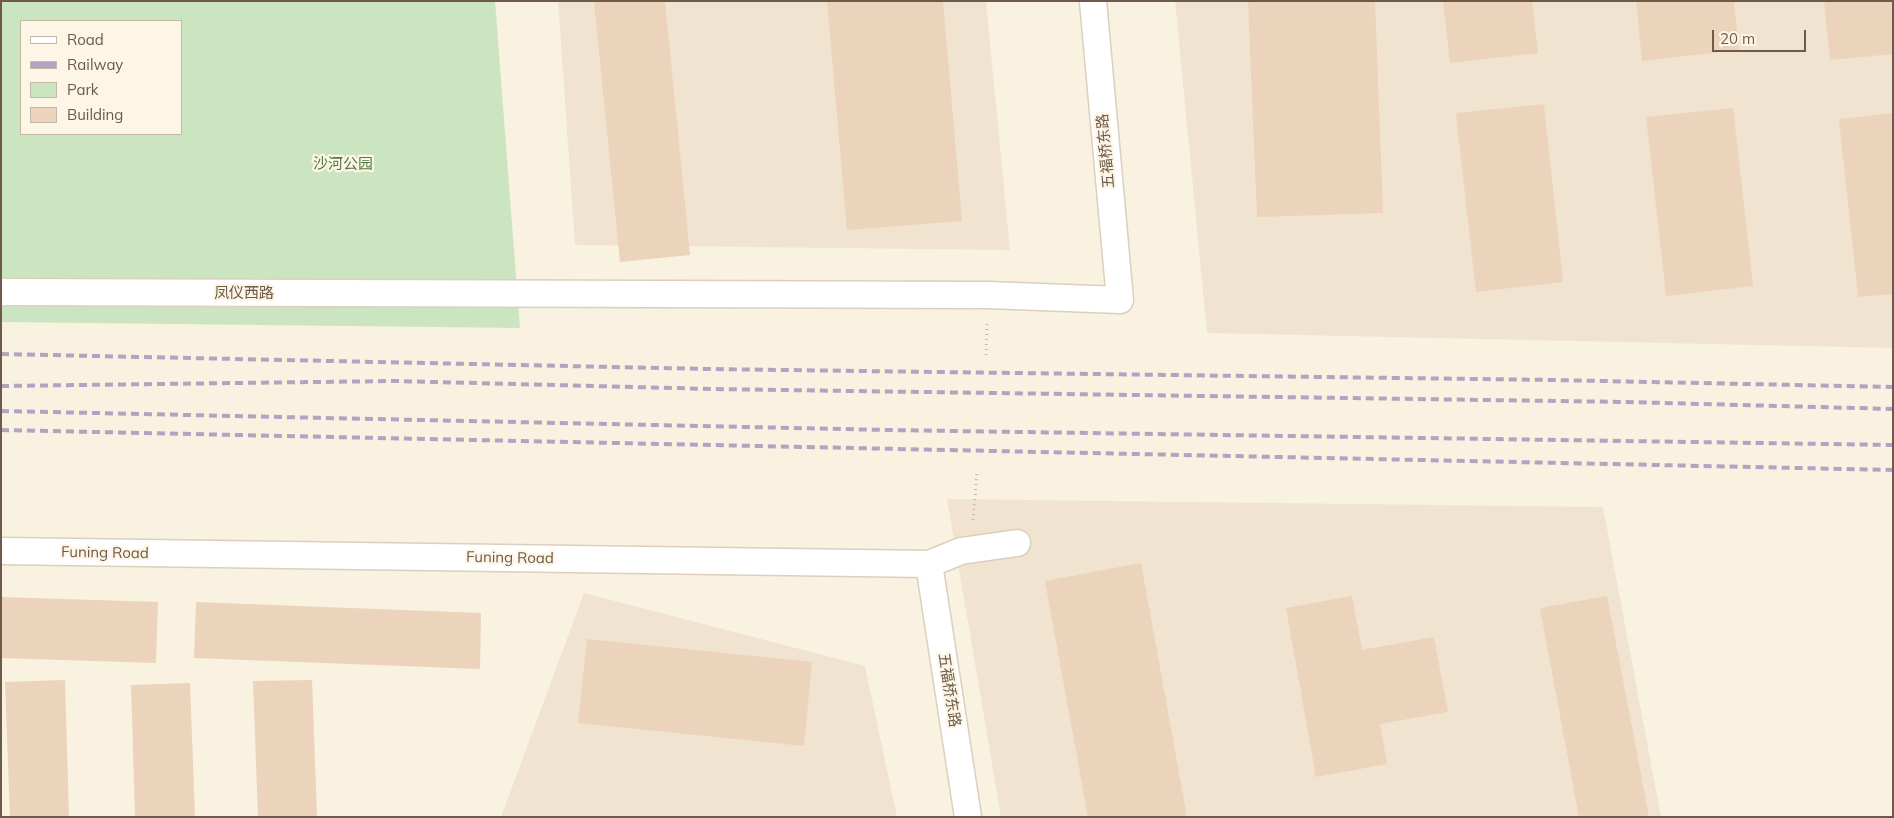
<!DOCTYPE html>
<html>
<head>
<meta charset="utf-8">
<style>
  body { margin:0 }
  #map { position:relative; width:1894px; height:818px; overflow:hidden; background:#f9f2e0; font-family:Mulish,sans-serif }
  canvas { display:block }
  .frame { position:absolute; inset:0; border:2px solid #6e5a4a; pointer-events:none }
  .legend { position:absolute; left:20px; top:20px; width:162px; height:115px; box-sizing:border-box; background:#fdf6e6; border:1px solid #c4b8a8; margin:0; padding:6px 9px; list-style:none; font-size:15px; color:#6e5a4a }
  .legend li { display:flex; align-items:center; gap:10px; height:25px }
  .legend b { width:25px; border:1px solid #c4b8a8 }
  .scale { position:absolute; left:1712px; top:30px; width:94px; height:22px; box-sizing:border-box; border:2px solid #6e5a4a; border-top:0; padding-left:6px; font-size:15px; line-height:18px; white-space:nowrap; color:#6e5a4a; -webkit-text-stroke:4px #fdf6e6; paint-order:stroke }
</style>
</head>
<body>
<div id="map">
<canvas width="1894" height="818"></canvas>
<div class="frame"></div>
<ul class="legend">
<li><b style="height:6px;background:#fff"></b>Road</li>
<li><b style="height:6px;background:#b5a1c1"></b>Railway</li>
<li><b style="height:14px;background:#cce5c1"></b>Park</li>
<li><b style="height:14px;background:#ecd3bb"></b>Building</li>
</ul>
<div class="scale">20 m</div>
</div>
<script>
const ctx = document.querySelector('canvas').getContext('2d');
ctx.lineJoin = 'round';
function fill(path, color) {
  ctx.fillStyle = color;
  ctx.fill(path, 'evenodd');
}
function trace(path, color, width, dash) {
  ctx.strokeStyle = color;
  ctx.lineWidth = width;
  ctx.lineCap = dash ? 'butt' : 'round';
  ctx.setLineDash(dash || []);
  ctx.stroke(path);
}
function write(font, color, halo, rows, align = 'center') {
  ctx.font = font + ' Mulish,"Noto Sans SC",sans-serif';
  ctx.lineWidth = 4.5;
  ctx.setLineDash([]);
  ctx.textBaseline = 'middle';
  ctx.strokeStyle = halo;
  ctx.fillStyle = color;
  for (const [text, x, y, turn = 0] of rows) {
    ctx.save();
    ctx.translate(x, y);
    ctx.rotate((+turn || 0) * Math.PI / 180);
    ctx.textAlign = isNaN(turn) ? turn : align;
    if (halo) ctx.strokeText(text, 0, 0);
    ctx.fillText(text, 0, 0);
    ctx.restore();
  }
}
fill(new Path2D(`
  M558,1H986L1010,250L575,245Z
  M1175,1H1893V348L1207,333Z
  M947,499L1603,507L1661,817H1001Z
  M584,593L865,666L897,817H501Z`), '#f0e4d0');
fill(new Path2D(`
  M1,1H495L520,328L1,322ZM21,21H181V134H21Z`), '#cce5c1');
fill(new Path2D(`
  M594,1H665L690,255L620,262Z
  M827,1H943L962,221L847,230Z
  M1248,1H1375L1383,213L1257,217Z
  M1443,1H1532L1538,53L1450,63Z
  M1636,1H1734L1739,50L1642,61Z
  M1824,1H1893V54L1830,60Z
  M1544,104L1563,282L1476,292L1456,113Z
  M1733,108L1753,286L1666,296L1646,117Z
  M1893,113V294L1858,297L1839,119Z
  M1141,563L1187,817H1088L1045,581Z
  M1352,596L1362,650L1434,637L1448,712L1380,724L1387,764L1316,777L1286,608Z
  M1607,596L1649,817H1579L1540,608Z
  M1,597L158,602L156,663L1,658Z
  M196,602L481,613L480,669L194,658Z
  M587,639L812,662L804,746L578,723Z
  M65,680L69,817H10L5,682Z
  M312,680L317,817H258L253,681Z
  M190,683L195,817H135L131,685Z`), '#ecd3bb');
const minor = new Path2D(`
  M1,292L988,295L1120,300L1093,1
  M1,551L929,564L961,551L1017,543
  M929,564L968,817`);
trace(minor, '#dccfbd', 29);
trace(new Path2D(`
  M986,355L987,323
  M973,520L977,473`), '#d0b69f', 3, [1, 4]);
trace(minor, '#fff', 26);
trace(new Path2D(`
  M1,354L708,369L1554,380L1893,387
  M1,386L395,381L712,389L1627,402L1893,409
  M1,411L887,430L1893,445
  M1,430L1893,470`), '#b5a1c1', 4, [8, 5]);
write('15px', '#6e5a4a', '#fdf6e6', [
  ["五福桥东路",1106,151,-95],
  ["凤仪西路",244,293],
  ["Funing Road",105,553,1],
  ["Funing Road",510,558,1],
  ["五福桥东路",949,690,81]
]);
write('15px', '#517946', '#fdf6e6', [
  ["沙河公园",343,164]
]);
</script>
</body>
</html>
